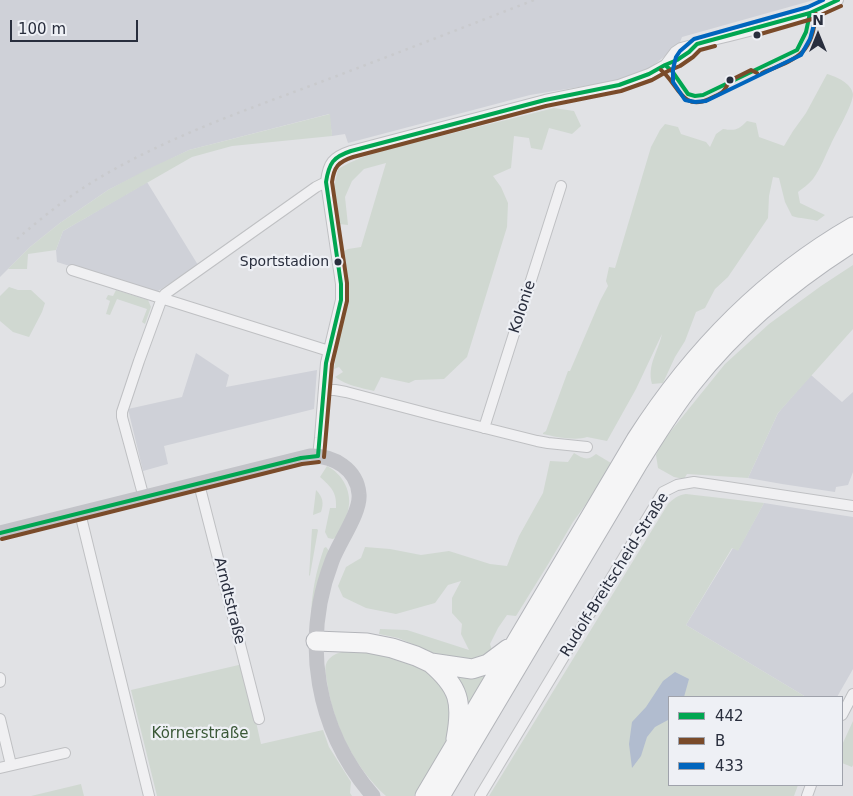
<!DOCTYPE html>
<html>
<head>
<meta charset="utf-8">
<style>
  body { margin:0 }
  #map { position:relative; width:853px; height:796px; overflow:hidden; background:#e1e2e5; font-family:"DejaVu Sans",sans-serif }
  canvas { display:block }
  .legend { position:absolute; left:668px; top:696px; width:175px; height:90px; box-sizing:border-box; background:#eef0f5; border:1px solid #9fa2ab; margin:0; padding:6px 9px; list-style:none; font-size:15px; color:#292e3d }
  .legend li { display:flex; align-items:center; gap:10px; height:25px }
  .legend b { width:25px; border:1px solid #9fa2ab }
  .north { position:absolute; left:793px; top:10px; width:50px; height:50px; -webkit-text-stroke:4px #eef0f5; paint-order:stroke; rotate:0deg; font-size:14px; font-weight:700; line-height:20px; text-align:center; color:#292e3d }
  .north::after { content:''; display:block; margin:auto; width:18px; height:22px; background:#292e3d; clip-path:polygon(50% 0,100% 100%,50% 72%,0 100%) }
  .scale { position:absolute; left:10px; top:20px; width:128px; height:22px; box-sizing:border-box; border:2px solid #292e3d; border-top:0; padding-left:6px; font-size:15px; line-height:18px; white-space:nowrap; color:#292e3d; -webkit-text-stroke:4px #eef0f5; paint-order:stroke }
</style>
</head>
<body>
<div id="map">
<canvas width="853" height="796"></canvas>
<ul class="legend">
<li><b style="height:6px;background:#00a651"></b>442</li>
<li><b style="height:6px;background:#7a4b2a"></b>B</li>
<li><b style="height:6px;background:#0065bd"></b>433</li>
</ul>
<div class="north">N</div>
<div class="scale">100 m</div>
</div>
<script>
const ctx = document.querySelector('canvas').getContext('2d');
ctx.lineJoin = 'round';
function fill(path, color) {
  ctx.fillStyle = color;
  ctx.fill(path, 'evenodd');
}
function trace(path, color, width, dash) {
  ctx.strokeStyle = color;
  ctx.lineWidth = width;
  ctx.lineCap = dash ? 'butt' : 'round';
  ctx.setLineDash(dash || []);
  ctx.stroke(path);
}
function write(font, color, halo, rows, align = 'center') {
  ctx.font = font + ' "DejaVu Sans",sans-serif';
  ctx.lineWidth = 4.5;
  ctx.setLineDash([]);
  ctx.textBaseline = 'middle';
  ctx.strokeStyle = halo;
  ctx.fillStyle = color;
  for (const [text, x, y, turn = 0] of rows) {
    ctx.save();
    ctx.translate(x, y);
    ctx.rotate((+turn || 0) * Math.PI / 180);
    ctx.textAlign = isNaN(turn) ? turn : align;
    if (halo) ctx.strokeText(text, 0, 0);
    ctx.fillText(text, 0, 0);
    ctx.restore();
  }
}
fill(new Path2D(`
  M0,0H814L682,37L679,45L646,71L616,81L530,95L348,143L345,134L332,136L329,114L189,150L108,190L60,223L30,247L0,277Z
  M147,182L198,265L155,293L57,262L56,250L63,231Z
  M196,353L229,375L226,387L317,370L314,409L164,446L168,464L143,471L128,409L182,397Z
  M811,375L842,402L853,392V472L848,485L836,487L835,492L782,484L748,478L778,413Z
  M764,503L853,517V669L837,697H806L686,625L733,548L738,550Z`), '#cfd1d8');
fill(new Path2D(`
  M827,74C837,77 851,83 853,94C853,105 836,133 831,144C825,156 821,168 813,179C809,184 803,188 798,192L800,203L825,215L817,221C808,218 801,219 792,216L785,202L779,178L773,177L769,196L768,218L728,277L715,289L705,308L696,312L685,341L675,357L663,383L652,384C647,365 658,352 662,334L636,389L607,441L587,437C577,441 555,437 543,434V433L546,431L568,371H570L600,301L608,286L606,281L609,267L615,268L651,147L660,130L665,124L678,127L681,134L706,142L710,147L716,134L723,129C735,131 738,130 747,121L756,123L759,137L784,146L793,131L806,113Z
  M554,108L574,111L581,126L572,134L549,128L542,150L531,148L529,138L514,136L511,168L493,176L501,187L508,203L507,227L467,357L444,379L415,380L409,383L381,377L374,391C361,388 346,385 335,377L343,372L339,367L334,369L346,290L344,251L348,249L361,247L386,163L364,169L352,181L345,197L348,225L339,224L334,187L338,169C367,152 401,146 433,138C474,128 514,118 554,108Z
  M330,114L332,136L232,146L192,157L63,231L56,250L28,254L27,269H8L30,247L60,223L108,190L146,170L189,150Z
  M853,265V329L778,413L748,478L687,474L684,479L674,477L658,468L656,455L662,442L725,364L769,324L821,286Z
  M9,287L18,290H31L45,303L42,312L29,337L13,332L0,321V296Z
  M116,290L148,300L151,307L145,324L142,322L147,309L117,299L110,315L106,314L110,301L106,299L108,295L113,296Z
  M574,453C584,459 587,461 596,454L611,463L589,500L573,522L547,566L516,616L507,615L498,628L490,644L493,653L476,663L450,660L398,638L379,634L380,629L407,630L469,650L461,634L462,624L452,613V598L461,581L448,585L435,603L396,614L366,608L343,597L338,586L346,567L361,558L365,547L390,549L421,555L449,551L490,564L507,566L519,536L543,493L550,461L568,462Z
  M327,466C343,474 353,493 348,511C346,520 340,529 336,537L333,539L328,538L325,532L330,508H336C337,492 331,487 320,477Z
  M316,490C323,497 324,503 321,512L313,515Z
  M686,494L764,503L738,551L732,548L686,625L806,697H669V785H798L794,796H489L668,504C673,499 678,495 686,494Z
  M312,529H317L318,530L310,575L309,576Z
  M326,547L329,551L311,620C311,595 316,571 324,548Z
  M365,649L427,668L451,689L449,736L414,796H386C354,767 333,724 327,682C326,675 323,665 329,659C337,650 354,650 365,649Z
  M499,661L465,719L453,677Z
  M243,664L261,744L323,730L329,747L351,782L350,793L352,796H157L131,690Z
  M853,721V765L852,767L842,763V745Z
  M81,784L84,796H31Z`), '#d0d8d1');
fill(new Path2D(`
  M675,672L689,679L684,697H669V718L668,720L655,727L647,737L641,756L632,768L629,744L632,722L646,707L663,681Z`), '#b1bccf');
const street = new Path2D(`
  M666,64L675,52L681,48C734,34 789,24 838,0
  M72,270L329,351
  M324,390H335L346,392L441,417L537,441L548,443L587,447
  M484,428L561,186
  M318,456L320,438L326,363L341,300V284L326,182C328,163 333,157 351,151L545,100L619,85L649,74L665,65L677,60L689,52L697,44
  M199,484L259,719
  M144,498L122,417V412L139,361L162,298L165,294L316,187L326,182
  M80,513L149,796
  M0,678V682
  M842,715L853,694
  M0,719L11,765
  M0,768L65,753
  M480,796L663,492L677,485L694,482L853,506
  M807,796L811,785`);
const highway = new Path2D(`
  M316,641L367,643L392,648L416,656L431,663L472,669L488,664L508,649
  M431,663C459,687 463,702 456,739
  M425,796L636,440C691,354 763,279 853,227
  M440,796L638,463C655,436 672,408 692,383C736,327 793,280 853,242`);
trace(street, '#bfc0c3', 12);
trace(highway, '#b3b5ba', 21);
trace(street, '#f0f0f2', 10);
trace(new Path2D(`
  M0,533L310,456C333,455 357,469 359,494C361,512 339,542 332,561C301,642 316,730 373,796`), '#c2c3c8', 15);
trace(highway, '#f5f5f6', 19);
trace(new Path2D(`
  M17,239C38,221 60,203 83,188C156,141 238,113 318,83C390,56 462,28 534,0`), '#c9cacd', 2.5, [2.5, 5]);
trace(new Path2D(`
  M665,65L672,71L688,94L695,96L703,95L797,50L806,32L810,13
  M318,456L326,363L341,300V284L326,182C329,163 333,157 351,151L545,100L619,85L649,74L665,65L677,60L689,52L697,44L810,13L838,0
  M0,533L301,458L318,456`), '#00a651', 4);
trace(new Path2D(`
  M757,35L812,19L841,6
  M661,70C678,84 682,112 709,99C721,93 724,94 729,81L751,70L757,73
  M762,73C798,58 812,55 816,14
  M324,457L332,364L347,301V283L332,182C334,167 338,162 353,157L546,106L621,91L652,80L668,71L680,66L693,57L700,50L715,46
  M2,539L302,464L319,462`), '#7a4b2a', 4);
trace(new Path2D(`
  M816,17L810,39L801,55L706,101L695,102L685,100L673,82V69L676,57L680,51L694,39L808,7L823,0`), '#0065bd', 4);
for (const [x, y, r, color] of [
  [757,35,4.5,"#292e3d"],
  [730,80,4.5,"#292e3d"],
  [338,262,4.5,"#292e3d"]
]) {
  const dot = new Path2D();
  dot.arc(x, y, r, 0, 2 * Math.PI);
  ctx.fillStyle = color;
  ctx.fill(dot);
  trace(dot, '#eef0f5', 2);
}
write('14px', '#292e3d', '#eef0f5', [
  ["Sportstadion",329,262]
], 'right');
write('15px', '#292e3d', '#eef0f5', [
  ["Kolonie",523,307,-72],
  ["Rudolf-Breitscheid-Straße",615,575,-58],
  ["Arndtstraße",229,601,76]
]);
write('15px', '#3a5837', '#eef0f5', [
  ["Körnerstraße",200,734]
]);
</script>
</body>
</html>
